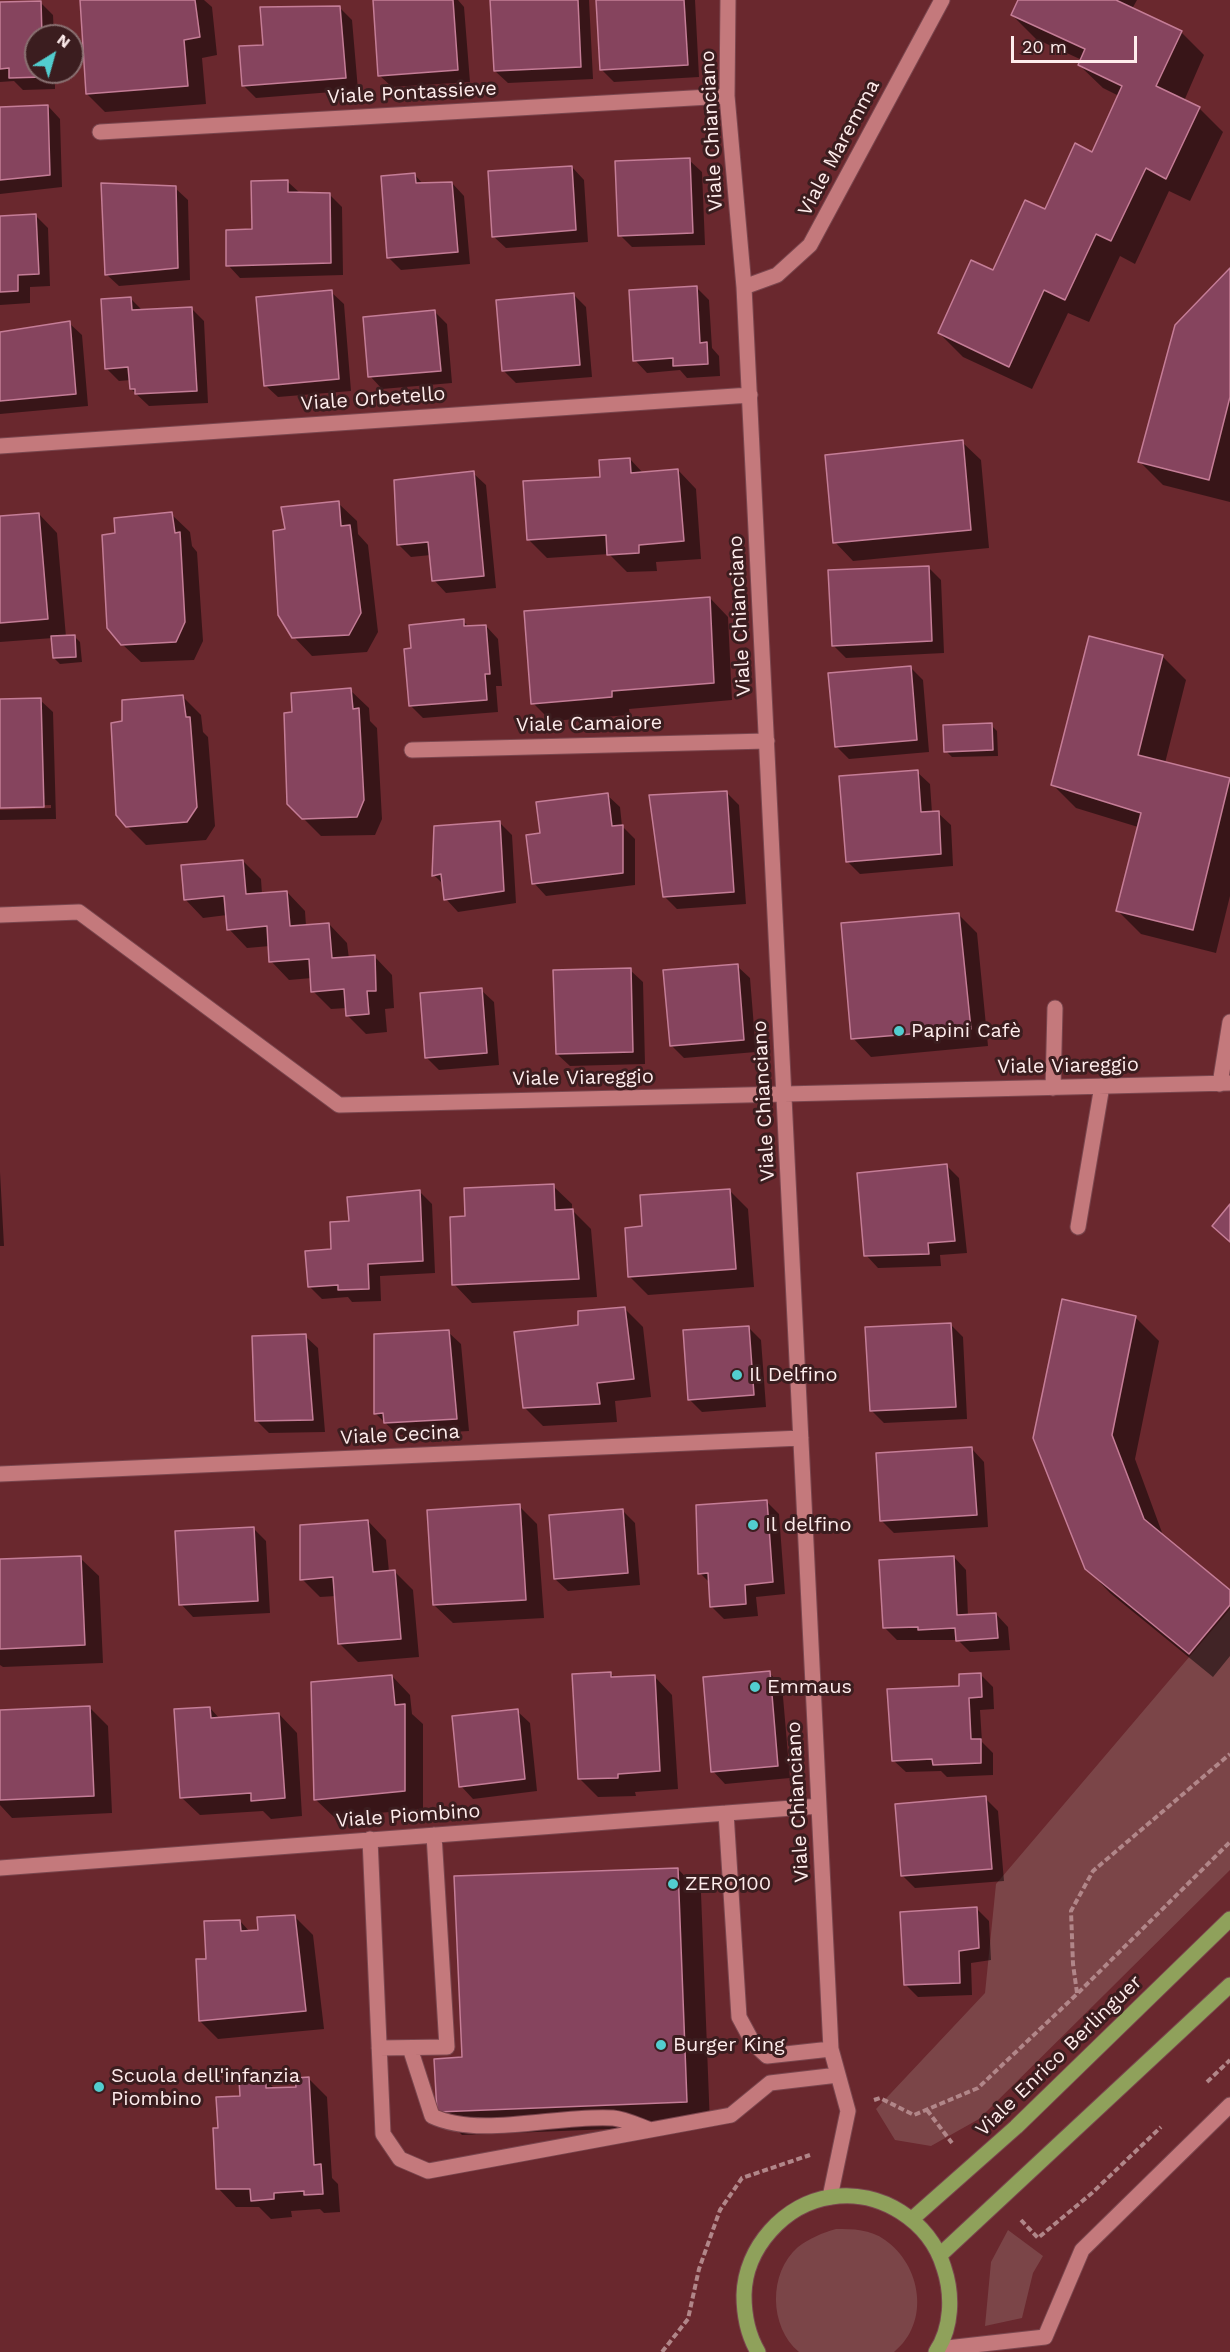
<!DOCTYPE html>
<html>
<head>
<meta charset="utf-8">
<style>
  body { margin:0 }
  #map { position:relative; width:1230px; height:2352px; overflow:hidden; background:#6a282e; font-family:"Work Sans",sans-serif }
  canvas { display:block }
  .north { position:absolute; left:24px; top:24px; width:60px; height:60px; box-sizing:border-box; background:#3b1d1f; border:2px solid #897071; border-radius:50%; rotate:37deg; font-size:16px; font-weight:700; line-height:24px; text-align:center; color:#feecec }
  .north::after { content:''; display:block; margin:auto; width:21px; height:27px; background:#52cdcf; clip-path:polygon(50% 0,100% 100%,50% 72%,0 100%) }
  .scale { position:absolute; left:1011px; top:36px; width:126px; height:27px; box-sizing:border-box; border:3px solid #feecec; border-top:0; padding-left:8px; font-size:18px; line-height:21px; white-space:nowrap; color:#feecec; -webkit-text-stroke:4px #3b1d1f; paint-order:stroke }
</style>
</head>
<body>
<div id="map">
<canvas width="1230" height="2352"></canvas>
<div class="north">N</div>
<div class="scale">20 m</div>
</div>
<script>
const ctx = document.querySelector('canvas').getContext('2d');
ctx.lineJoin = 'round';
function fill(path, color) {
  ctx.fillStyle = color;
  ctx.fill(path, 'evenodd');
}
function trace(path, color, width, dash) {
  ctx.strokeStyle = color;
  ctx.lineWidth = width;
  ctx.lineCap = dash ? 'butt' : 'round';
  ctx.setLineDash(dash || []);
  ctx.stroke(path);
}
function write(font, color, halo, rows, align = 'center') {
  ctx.font = font + ' "Work Sans",sans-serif';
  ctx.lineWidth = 6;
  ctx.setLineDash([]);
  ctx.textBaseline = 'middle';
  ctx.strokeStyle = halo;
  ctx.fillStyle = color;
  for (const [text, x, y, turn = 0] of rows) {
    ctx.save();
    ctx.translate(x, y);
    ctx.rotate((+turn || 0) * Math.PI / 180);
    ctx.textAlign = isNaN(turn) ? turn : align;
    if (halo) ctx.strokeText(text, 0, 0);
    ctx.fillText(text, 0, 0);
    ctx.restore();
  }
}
fill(new Path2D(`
  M1230,1609V1870L979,2119L931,2146L895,2140L876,2109L985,1993L996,1884Z
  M836,2229C853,2229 870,2229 885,2240C921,2265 931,2322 894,2352H799C769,2327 768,2273 798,2247C810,2238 822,2233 836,2229Z
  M1008,2230L1043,2256L1033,2273L1022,2318L985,2326L991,2262Z`), '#7b4548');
fill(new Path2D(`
  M81,0H204L212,7L217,55L202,58L206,104L105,112L87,94Z
  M374,0H458L464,7L470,82L392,87L379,75Z
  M492,0H589L593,79L508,83L495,71Z
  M597,0H695L699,77L614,82L602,70Z
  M1020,0H1137L1132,9L1181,32L1204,55L1184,101L1199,108L1223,132L1190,201L1169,191L1135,264L1120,256L1089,322L1068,313L1032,389L963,357L939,333L1093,154L1119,96L1103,88L1079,65L1082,60L1036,39L1012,15Z
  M40,2L53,15L54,36H36V72H55V89L23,90L14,81L0,82V4Z
  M339,7L352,20L358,90L256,98L244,86L265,46Z
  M48,106L60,119L62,187L0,194V108Z
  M689,160L702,172L705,245L632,247L620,235Z
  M572,167L584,180L588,242L506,248L493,236Z
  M414,174L424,185L452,183L464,196L470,264L401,270L388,257Z
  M288,182L300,193L329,194L342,207L343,275L240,278L228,265Z
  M175,188L188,200L190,280L119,286L106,274Z
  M35,215L48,228L50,286L30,287V303L0,305V217Z
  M1230,270V502L1163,485L1140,462Z
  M696,287L709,300L712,348L719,356L720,376L687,378L680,370L647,373L635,360Z
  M331,292L344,304L351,391L278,397L265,385Z
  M574,295L586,307L592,377L516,383L503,370Z
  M131,299L143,311L191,308L204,321L208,403L149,406L131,389V380L119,381L107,369Z
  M435,312L447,324L452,383L382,389L370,376Z
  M69,323L82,335L88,406L0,414V332Z
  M962,442L981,460L989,548L853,561L835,542Z
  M630,459L643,473L678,470L696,489L701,559L656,562L657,571L627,572L609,554L547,558L528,539L602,478Z
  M473,473L486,485L496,588L446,593L434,580L431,555L411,557L398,544Z
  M338,503L357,521L358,534L368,545L378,632L367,652L312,656L294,637L287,530Z
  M39,514L57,533L66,637L74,636L80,642L82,662L60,664L54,658L53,638L0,642V517Z
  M171,514L190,532L192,546L197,552L203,641L194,660L141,662L122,644L117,534Z
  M928,567L941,580L944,653L846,658L833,645Z
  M710,598L728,617L732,700L629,709L630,715L551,721L533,703Z
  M463,621L470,628L486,626L498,639L502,686H496L498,712L423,718L410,705L413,649Z
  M1162,656L1186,680L1165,763L1230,780V896L1216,953L1141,934L1118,911L1138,827L1076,808L1053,785Z
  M910,667L923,680L929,752L849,759L836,746Z
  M350,690L369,708L370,721L377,728L382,819L375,835L321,836L288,803L293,713Z
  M182,696L201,715L203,732L208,737L215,826L206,840L146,845L127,826L124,723Z
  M40,700L53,712L56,819L0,820V810L51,808V805L0,807V701Z
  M991,725L997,731L998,756L952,757L946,751Z
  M917,772L930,784L932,813H938L951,825L953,866L860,874L847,861Z
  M726,792L739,805L746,904L677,909L664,896Z
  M607,795L620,807L622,826L635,839V885L546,896L534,883L542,835Z
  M499,822L512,835L516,903L458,912L446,899L444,885L434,875Z
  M243,861L261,879L262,894L287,892L305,911L306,926L329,924L347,943L349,959L374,956L392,975L394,1008L385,1009L387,1032L366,1034L347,1015V1008L331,1009L313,991L312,978L289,980L271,961L270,946L247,948L229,929L227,915L203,918L185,899Z
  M958,914L977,933L988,1046L871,1057L853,1038Z
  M737,966L750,978L756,1052L684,1058L671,1045Z
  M630,970L643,982L645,1064L570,1066L557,1054Z
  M481,990L494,1002L499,1065L439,1070L426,1057Z
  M947,1166L959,1178L967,1253L940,1255L941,1266L878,1268L866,1255Z
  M0,1172L4,1246H0Z
  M553,1186L572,1204V1210L591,1229L597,1297L472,1303L454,1284L467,1218Z
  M729,1190L748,1209L754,1287L648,1295L629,1276L644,1228Z
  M419,1191L432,1204L435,1273L380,1276L381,1301L352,1302L348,1297L322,1299L309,1286L350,1222Z
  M624,1308L643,1327L651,1397L615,1401L617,1422L543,1426L524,1407L580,1326Z
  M1135,1317L1159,1341L1135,1459L1164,1538L1230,1592V1656L1213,1677L1110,1593L1086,1568L1035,1438Z
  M950,1324L963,1337L967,1419L884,1423L871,1410Z
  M749,1328L761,1340L766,1407L702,1412L689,1399Z
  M448,1332L461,1344L469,1431L398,1435L375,1413Z
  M305,1336L318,1348L325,1432L269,1433L257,1421Z
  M972,1449L984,1462L988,1527L894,1533L881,1520Z
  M766,1501L779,1514L785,1594L756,1597L758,1616L724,1619L712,1607L710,1583L700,1573Z
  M519,1506L537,1524L544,1618L453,1623L434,1605Z
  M622,1510L635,1523L640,1585L568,1591L555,1579Z
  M368,1521L386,1540L389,1572H395L413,1590L419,1657L358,1662L340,1644L336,1596L320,1597L302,1579Z
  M254,1529L266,1541L270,1613L193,1617L181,1604Z
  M954,1557L966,1570L968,1616L996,1614L1008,1627L1010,1650L970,1652L958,1640H897L884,1627Z
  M80,1558L99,1576L103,1663L3,1667L0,1665V1561Z
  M769,1673L782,1685L790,1778L725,1784L713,1771Z
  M611,1674L616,1678L654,1676L672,1695L678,1789L635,1792L636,1796L598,1797L580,1779Z
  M980,1674L993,1687L994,1709L980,1710L982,1742L993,1753V1775L947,1777L941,1771L906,1772L893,1760L961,1687Z
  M392,1676L410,1695L412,1714L423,1724V1809L334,1817L315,1799Z
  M90,1708L108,1726L112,1813L12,1818L0,1805V1712Z
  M210,1708L220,1719L279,1714L297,1733L302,1816L271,1819L263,1811L200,1815L181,1797Z
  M517,1711L530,1723L537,1791L473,1799L461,1786Z
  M985,1798L998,1811L1004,1881L915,1888L902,1875Z
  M678,1869L701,1893L710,2125L462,2135L438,2111Z
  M977,1909L989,1921L991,1960L971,1963L972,1995L918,1997L905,1984Z
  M294,1916L313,1935L324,2029L218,2039L200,2021L207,1960L240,1921L250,1932H259Z
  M309,2079L327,2097L332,2178L338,2184L340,2212L324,2213L320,2209L291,2211L292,2217L271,2219L259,2207H236L218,2188L220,2129L242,2097L266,2080L275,2089L297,2088Z`), '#0007');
const building = new Path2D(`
  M80,0H195L200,37L184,40L188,86L86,94Z
  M373,0H453L458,70L378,76Z
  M490,0H578L581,67L494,71Z
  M596,0H684L688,65L600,70Z
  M1018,0H1116L1182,31L1156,86L1200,107L1166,179L1146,168L1111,241L1096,234L1065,300L1044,290L1009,367L938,333L971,260L993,270L1025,200L1045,209L1075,143L1092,152L1122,86L1078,65L1085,49L1011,15Z
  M41,1L42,36H36V72H43V77L9,78V68L0,69V2Z
  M340,6L346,78L242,86L239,46L263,45L260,7Z
  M48,105L50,175L0,180V107Z
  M690,158L693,233L618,236L615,161Z
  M572,166L576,230L492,237L488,171Z
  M415,173L416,183L452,182L458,252L387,258L381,176Z
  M288,180V192L330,193L331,263L226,266V230L252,229L251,181Z
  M101,183L176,186L178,268L105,275Z
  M36,214L39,274L18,275V291L0,292V216Z
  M1230,268V397L1209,480L1138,462L1175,325Z
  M697,286L700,343L707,342L708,364L673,366V358L633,361L629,290Z
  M332,290L339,379L264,386L256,297Z
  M574,293L580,365L502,371L496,300Z
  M131,297L132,310L192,307L197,391L135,394V389H130L128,367L105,369L101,299Z
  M435,310L441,371L368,377L363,317Z
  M70,321L76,394L0,401V332Z
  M963,440L971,530L833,543L825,455Z
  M630,458L631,473L678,469L684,541L639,545V553L607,555L606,535L527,540L523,481L600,477L599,460Z
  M474,471L484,576L432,581L428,542L397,545L394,480Z
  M339,501L341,526L350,525L361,613L349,635L292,638L278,615L273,531L285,529L281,507Z
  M172,512L175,533L180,532L185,622L176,642L121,645L107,628L102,535L115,533L114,518Z
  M39,513L48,619L0,623V516Z
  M929,566L932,641L832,646L828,570Z
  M710,597L714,683L612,691V697L531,704L524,611Z
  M464,619V626L486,625L490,674H485L487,700L409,706L404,649L411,648L409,625Z
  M75,635L76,657L53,658L51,636Z
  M1089,636L1163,655L1138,755L1230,778L1193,930L1116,911L1141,813L1051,785Z
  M911,666L917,740L835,747L828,673Z
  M351,688L353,709L359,708L364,800L357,817L302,819L287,804L284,713L292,712L291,693Z
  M183,695L186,717H190L197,807L187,822L126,827L116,815L111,723L122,721V700Z
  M41,698L44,807L0,808V699Z
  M992,723L993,750L944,752L943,725Z
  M918,770L921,812L939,811L941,854L846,862L839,776Z
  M727,791L734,892L663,897L649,795Z
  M608,793L612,826L623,825V873L532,884L526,835L540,833L536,802Z
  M500,821L504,891L444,900L441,874L432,876L434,826Z
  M243,860L246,894L287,891L290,926L329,923L332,958L375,955L376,991H367L369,1014L346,1016L344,989L311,992L309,959L269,962L267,926L227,930L224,896L184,900L181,865Z
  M959,913L971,1029L851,1039L841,923Z
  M738,964L744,1040L670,1046L663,970Z
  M631,968L633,1052L556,1054L553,970Z
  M482,988L487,1053L425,1058L420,993Z
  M947,1164L955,1241L928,1243L929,1254L864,1256L857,1173Z
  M554,1184L555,1210L573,1209L579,1279L452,1285L450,1217L465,1216L464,1188Z
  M730,1189L736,1269L628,1277L625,1228L642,1226L640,1195Z
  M420,1190L423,1261L368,1264L369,1289L338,1290V1285L308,1287L305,1251L331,1249L330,1222L349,1221L347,1197Z
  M1230,1204V1242L1212,1226Z
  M1062,1299L1136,1316L1112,1435L1144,1519L1230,1590V1605L1189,1654L1085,1569L1033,1438Z
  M625,1307L634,1379L597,1383L600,1404L523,1408L514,1332L578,1325V1311Z
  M951,1323L956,1407L870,1411L865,1327Z
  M749,1326L754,1395L688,1400L683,1330Z
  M449,1330L457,1419L384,1423L383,1413L374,1414V1334Z
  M306,1334L313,1420L255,1421L252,1336Z
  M972,1447L977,1515L880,1521L876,1453Z
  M767,1500L773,1582L745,1585L746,1604L710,1607L708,1573L698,1574L696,1505Z
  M520,1504L526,1600L433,1605L427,1510Z
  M623,1509L628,1573L554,1579L549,1515Z
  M368,1520L373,1572L395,1570L401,1639L338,1644L333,1577L300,1580V1525Z
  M254,1527L258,1601L179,1605L175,1531Z
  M81,1556L85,1645L0,1649V1559Z
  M954,1556L957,1615L996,1613L998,1638L956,1641L955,1628L918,1630V1627L883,1628L879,1560Z
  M770,1671L778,1766L711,1772L703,1677Z
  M611,1672V1677L655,1675L660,1771L618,1774V1778L578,1779L572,1674Z
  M981,1673L982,1697L969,1698L971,1739H981V1763L933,1765L932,1759L892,1761L887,1689L959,1686V1674Z
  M392,1675L395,1705L405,1704V1791L314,1800L311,1682Z
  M90,1706L94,1796L0,1800V1710Z
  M210,1707L211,1718L279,1713L285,1798L251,1801V1793L180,1798L174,1709Z
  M518,1709L525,1779L459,1787L452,1716Z
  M986,1796L992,1869L901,1876L895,1804Z
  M678,1868L687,2102L437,2112L434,2059L462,2057L454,1876Z
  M977,1907L979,1948L959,1951L960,1983L904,1985L900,1912Z
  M295,1915L306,2011L199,2021L196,1959H206L204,1921L240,1920L241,1931L258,1930L257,1917Z
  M309,2077L314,2165L321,2164L323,2194L304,2195V2191L274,2193V2199L251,2201L250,2189H216L213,2128H218L216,2097L240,2096L239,2080L266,2078V2088L296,2087L295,2078Z`);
fill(building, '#86445e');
trace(building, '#c57d97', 1.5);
const minor = new Path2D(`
  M728,0L727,96L744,287L831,2049L848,2111L830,2197
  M100,132L727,96
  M744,287L777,275L810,245L942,0
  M0,446L750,395
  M412,750L767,741
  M0,915L79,912L339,1105L1230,1083
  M1220,1084L1230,1022
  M1053,1088L1055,1008
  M1078,1227L1102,1086
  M0,1474L801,1438
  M726,1813L739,2017L753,2043L767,2056L831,2049
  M370,1839L383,2134L400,2159L428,2171L731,2115L770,2083L838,2075
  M0,1868L819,1806
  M379,2048L447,2047L434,1835
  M410,2048L432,2116C480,2139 560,2114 613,2118C624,2119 637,2125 648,2129
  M938,2349L1045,2337L1082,2250L1230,2105`);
const major = new Path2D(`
  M912,2219L1016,2127L1230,1919
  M940,2255L1230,1985
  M758,2352C748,2335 744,2315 744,2295C745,2248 784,2204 831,2197C880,2189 930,2221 944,2268C953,2295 952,2328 936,2352`);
trace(minor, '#7a464e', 17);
trace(major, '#7a464e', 17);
trace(new Path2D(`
  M1077,1993L1073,1964L1071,1911L1093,1871L1230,1754
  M1207,2082L1230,2060
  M874,2100L880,2098L914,2115L978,2088L1077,1994L1230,1842
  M927,2110L952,2143
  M1021,2220L1038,2238L1092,2193L1161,2127
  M662,2352L688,2319L699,2269L720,2210L742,2178L810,2155`), '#b18689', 4, [6, 3]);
trace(minor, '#c4797c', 15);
trace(major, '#8fa15b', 15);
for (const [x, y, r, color] of [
  [899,1031,6,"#52cdcf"],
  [737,1375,6,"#52cdcf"],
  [753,1525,6,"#52cdcf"],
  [755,1687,6,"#52cdcf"],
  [673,1884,6,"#52cdcf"],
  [661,2045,6,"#52cdcf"],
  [99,2087,6,"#52cdcf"]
]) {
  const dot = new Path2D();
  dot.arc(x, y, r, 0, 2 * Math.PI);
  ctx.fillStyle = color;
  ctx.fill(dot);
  trace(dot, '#3b1d1f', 2);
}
write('20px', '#feecec', '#3b1d1f', [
  ["Viale Pontassieve",412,93,-3],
  ["Viale Chianciano",712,131,-93],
  ["Viale Maremma",839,148,-62],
  ["Viale Orbetello",373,399,-4],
  ["Viale Chianciano",740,616,-93],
  ["Viale Camaiore",589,724,-1],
  ["Viale Viareggio",1068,1066,-1],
  ["Viale Viareggio",583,1078,-1],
  ["Viale Chianciano",764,1101,-93],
  ["Viale Cecina",400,1435,-3],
  ["Viale Chianciano",798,1802,-93],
  ["Viale Piombino",408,1816,-4],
  ["Viale Enrico Berlinguer",1059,2056,-44]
]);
write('20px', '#feecec', '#3b1d1f', [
  ["Papini Cafè",911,1031],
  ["Il Delfino",749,1375],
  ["Il delfino",765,1525],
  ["Emmaus",767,1687],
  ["ZERO100",685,1884],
  ["Burger King",673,2045],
  ["Scuola dell'infanzia",111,2076],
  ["Piombino",111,2099]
], 'left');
</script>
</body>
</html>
